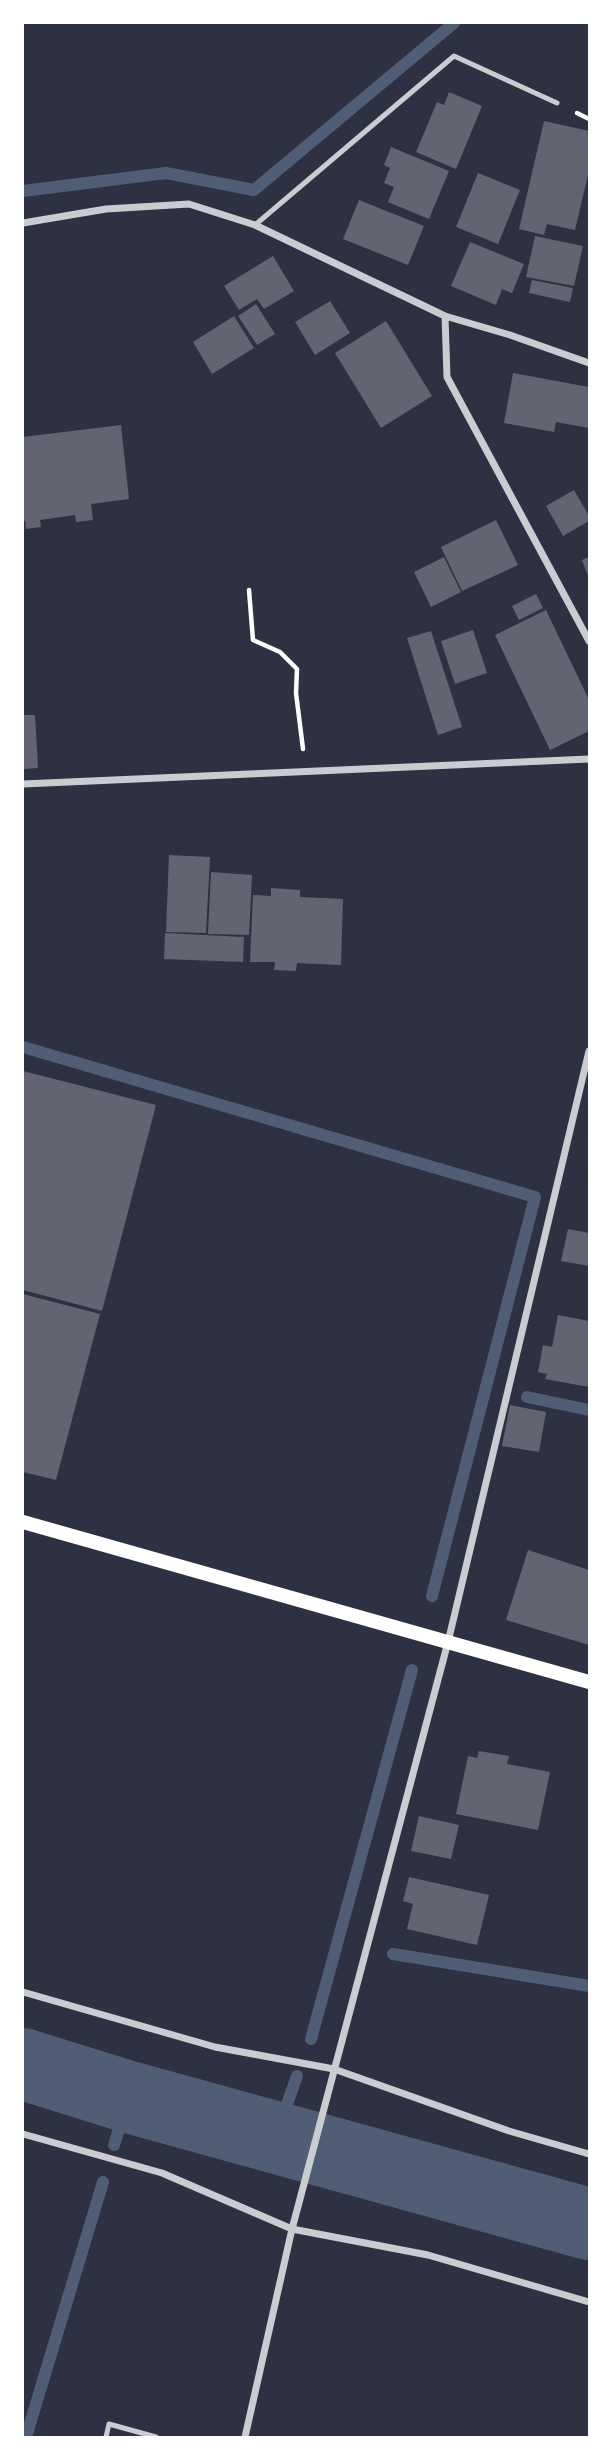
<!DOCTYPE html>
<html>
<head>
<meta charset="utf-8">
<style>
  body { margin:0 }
  #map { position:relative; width:612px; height:2460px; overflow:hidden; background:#2d3142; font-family:"Fira Sans Condensed",sans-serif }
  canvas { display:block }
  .frame { position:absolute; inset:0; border:24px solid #fff; pointer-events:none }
</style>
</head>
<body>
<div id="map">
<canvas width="612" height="2460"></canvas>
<div class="frame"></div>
</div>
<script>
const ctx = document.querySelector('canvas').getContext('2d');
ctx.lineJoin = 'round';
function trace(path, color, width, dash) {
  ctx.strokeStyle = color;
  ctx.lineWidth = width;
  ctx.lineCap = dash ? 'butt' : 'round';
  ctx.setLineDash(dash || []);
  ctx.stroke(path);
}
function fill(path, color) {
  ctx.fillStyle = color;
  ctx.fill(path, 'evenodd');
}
trace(new Path2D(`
  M23,191L166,173L254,190L454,23
  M23,1047L535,1197L432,1596
  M527,1397L589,1410
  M393,1954L589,1986
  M311,2039L412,1670
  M275,2138L297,2076
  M114,2145L129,2097
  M26,2437L103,2182`), '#4f5d75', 12);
trace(new Path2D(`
  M23,2064L129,2097L589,2224`), '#4f5d75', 72);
fill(new Path2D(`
  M449,92L482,106L456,169L416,152L437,102L444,105Z
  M544,121L589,131V171L575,230L547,224L544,235L519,229Z
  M391,147L449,171L429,219L388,202L394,187L384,183L390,168L384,165Z
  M478,173L520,190L498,244L456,227Z
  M359,200L424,226L408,265L343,239Z
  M535,236L583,246L574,286L526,277Z
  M470,242L524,264L512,293L502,289L496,305L451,286Z
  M273,256L294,291L264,309L257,299L239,310L224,286Z
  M532,280L573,288L570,302L529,293Z
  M330,301L350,333L315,355L295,322Z
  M256,304L275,334L257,345L238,316Z
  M234,316L254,348L212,374L193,342Z
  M386,321L432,396L381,428L335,353Z
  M513,373L589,387V428L556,422L554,432L504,423Z
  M121,425L129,499L91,504L93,520L76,522L75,515L40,520L41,527L26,529L25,521H23V437Z
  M574,490L589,516V521L563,536L546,506Z
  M496,520L518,565L462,591L441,547Z
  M444,557L461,592L431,607L414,572Z
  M589,557V578L582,560Z
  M536,594L543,608L519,620L512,606Z
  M546,610L589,700V731L550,750L495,635Z
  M473,630L487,673L455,684L441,641Z
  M431,631L462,727L438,735L407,638Z
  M23,715H35L38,768L23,769Z
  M169,855L210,857L206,933L166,932Z
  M211,872L252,875L249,935L208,934Z
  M271,888L300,890V897L343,899L341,965L297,963L296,971L274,970L275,962H250L253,895L271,896Z
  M165,933L244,937L243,962L164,959Z
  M23,1071L156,1105L102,1311L23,1290Z
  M568,1229L589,1233V1266L561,1261Z
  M23,1294L100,1314L56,1480L23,1472Z
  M558,1315L589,1321V1387L545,1379L547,1374L538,1372L543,1345L552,1347Z
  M510,1405L546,1412L539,1452L502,1446Z
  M528,1550L589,1570V1645L506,1620Z
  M479,1751L509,1756L507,1764L550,1772L538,1830L456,1814L468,1756L477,1758Z
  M419,1816L459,1825L451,1859L411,1851Z
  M409,1877L489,1895L477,1945L407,1929L413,1904L403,1901Z`), '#626471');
trace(new Path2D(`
  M577,113L589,119
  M249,590L253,640L280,652L297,669L296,693L303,749`), '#fff', 4.5);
trace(new Path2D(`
  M255,225L454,56L557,103
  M106,2437L109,2424L156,2437`), '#caccd0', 5);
trace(new Path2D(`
  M23,223L106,209L189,204L255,225L445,316L510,335L589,363
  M445,316L447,377L589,641
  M23,784L589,759
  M23,1992L215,2047L334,2069L509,2131L589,2154
  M23,2134L162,2173L292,2229L428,2255L589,2302
  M245,2437L292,2229L448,1642L589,1051`), '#caccd0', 7);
trace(new Path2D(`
  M23,1522L589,1682`), '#fff', 14);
</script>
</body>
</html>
